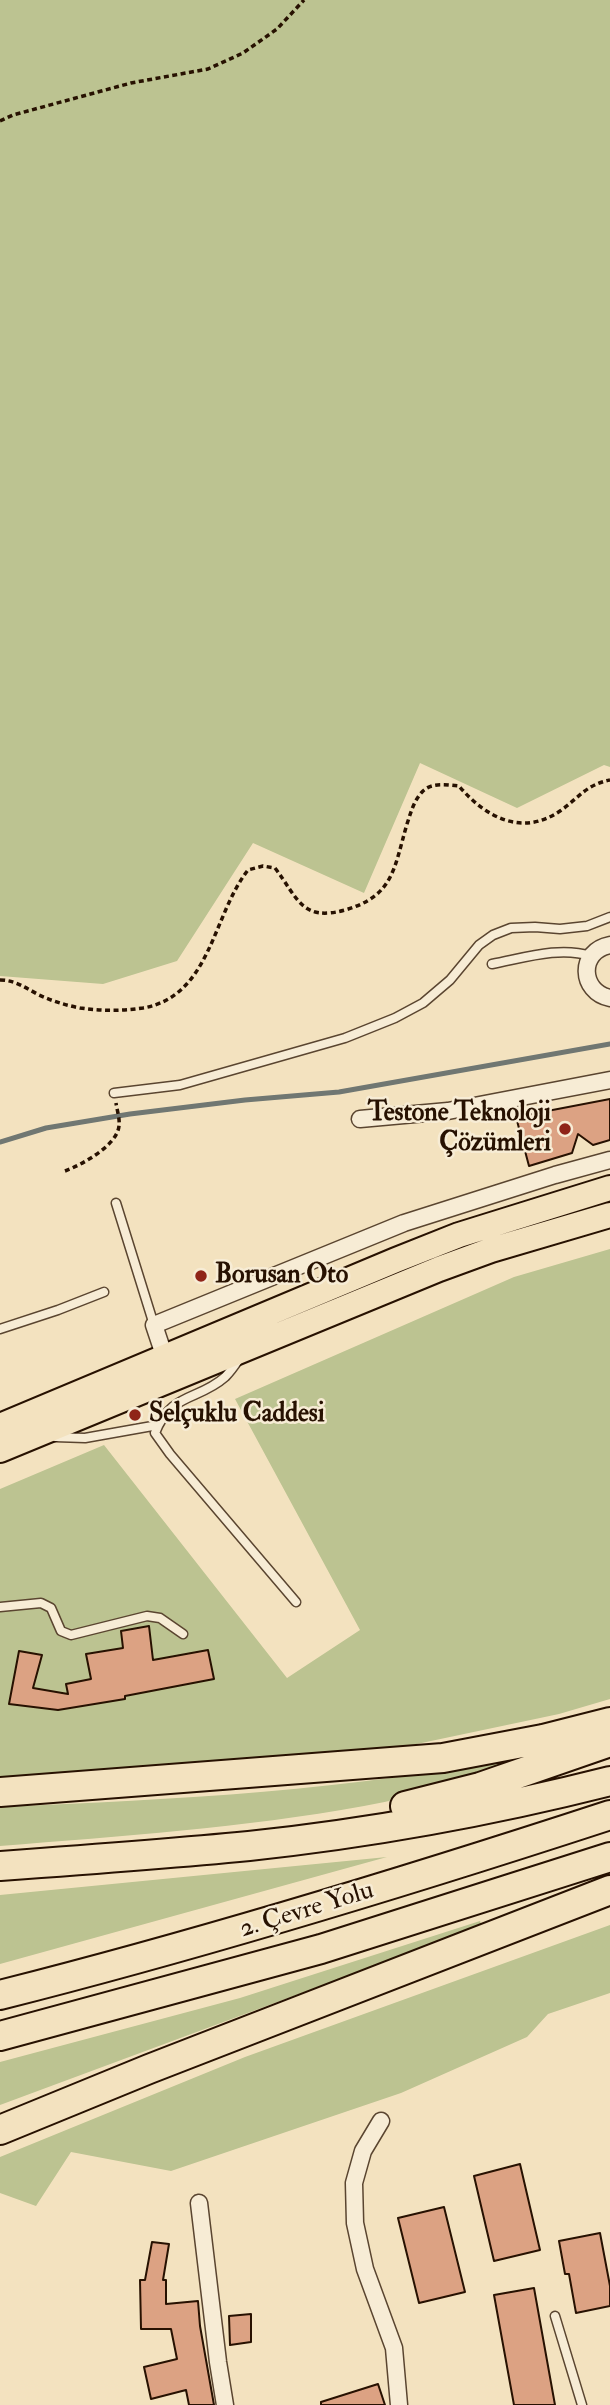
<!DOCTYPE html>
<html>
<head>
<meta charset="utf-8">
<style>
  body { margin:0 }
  canvas { display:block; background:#f3e2bf }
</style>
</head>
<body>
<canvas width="610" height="2405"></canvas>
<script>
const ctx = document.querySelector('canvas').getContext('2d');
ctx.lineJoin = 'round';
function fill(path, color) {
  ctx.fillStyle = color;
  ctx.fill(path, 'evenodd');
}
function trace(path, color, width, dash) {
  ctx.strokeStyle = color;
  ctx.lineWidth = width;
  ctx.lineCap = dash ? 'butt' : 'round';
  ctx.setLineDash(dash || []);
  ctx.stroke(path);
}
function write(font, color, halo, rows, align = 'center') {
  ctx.font = font + ' "IM FELL Double Pica",serif';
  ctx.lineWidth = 5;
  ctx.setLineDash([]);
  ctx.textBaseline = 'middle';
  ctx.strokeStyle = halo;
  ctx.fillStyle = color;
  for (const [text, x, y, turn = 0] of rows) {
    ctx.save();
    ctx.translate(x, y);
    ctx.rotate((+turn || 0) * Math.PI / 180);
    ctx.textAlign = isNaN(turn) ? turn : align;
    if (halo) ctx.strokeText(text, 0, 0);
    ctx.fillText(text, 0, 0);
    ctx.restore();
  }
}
fill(new Path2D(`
  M0,0H610V767L604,765L517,808L420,763L364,893L253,843L177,961L103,984L0,976Z
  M610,1249V1699L559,1714L393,1749L287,1759L0,1777V1489L104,1445L287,1678L360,1630L235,1399L514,1277Z
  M525,1754L527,1763C473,1778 419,1796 364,1806C242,1828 122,1836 0,1846V1807C175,1799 353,1792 525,1754Z
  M387,1857L0,1964V1895Z
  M480,1921L482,1926L0,2105V2062L240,1998Z
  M610,1925V1993L548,2014L527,2037L401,2093L171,2171L71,2152L36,2206L0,2193V2157L245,2057Z`), '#bcc391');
trace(new Path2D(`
  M0,1142L46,1128L130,1114L245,1100L339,1092L610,1044`), '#707772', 5);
const building = new Path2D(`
  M610,1099V1140L593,1145L578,1134L572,1153L529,1166L516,1117Z
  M149,1626L153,1660L208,1650L214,1679L125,1696V1699L58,1710L9,1704L19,1651L42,1655L33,1688L68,1694L66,1684L91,1679L86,1654L123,1648L121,1631Z
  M520,2164L540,2250L494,2261L474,2176Z
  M444,2207L465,2292L419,2303L398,2218Z
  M600,2233L610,2286V2306L576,2313L569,2274H565L559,2241Z
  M152,2242L169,2244L163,2280H166V2304L198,2301L200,2326L214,2405H189L186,2390L151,2399L144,2367L177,2359L171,2329H141L140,2280H145Z
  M534,2288L555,2405H514L494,2295Z
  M251,2314V2342L230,2345L229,2316Z
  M378,2384L385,2405H321V2402Z`);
fill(building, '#dca283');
trace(building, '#271101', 2);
const lane = new Path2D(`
  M492,964C524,958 559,946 591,956
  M114,1093L180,1085L345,1038L395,1018L423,1003L450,980L479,945L493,935L511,928L535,927L560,929L587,926L610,917
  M116,1203L154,1325
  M0,1329L58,1310L104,1292
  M239,1359C235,1365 230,1372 225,1377C198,1401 171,1392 155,1433L170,1454L296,1602
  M55,1437L85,1438L158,1425
  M0,1607L41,1603L51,1608L61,1631L71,1635L147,1616L160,1618L183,1634
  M555,2316L582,2405`);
const street = new Path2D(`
  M610,945C578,951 580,992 610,998
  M360,1119L448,1111L610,1080
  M165,1358L154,1325L404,1223L555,1175L610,1160
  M381,2121L363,2151L354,2183L355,2223L365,2269L394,2348L399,2405
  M199,2203L218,2362L225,2405`);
const primary = new Path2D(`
  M0,1426L396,1260L459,1235L610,1188
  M0,1450L439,1269L491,1250L610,1215`);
const highway = new Path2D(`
  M0,1792L443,1758L543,1739L610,1722
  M405,1806L480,1787L610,1742
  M0,1866C83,1860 166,1854 249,1846C370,1833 492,1811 610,1781
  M0,1995C206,1943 408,1881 610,1815
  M0,2036L321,1949L610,1857
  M0,2130L149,2069L610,1890`);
trace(lane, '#5a4530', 11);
trace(street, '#5a4530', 19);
trace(primary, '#271101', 28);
trace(highway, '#271101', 32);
trace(new Path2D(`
  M0,121L13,115L131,83L208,69L243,53L277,29L304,0
  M0,980C15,980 26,988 39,995C52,1001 65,1005 80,1008C101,1011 122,1011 143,1008C211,996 212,916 248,870L263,866L275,868C298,898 301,922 345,910C394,896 394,868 407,824C411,812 414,800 423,791C432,782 448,785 459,786C485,817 522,837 560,811C579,798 585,785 610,780
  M65,1171C81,1165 117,1146 119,1126C120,1119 117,1110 116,1103`), '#271101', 3.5, [5, 3.5]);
trace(lane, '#f7ecd5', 8);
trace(street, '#f7ecd5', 16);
trace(primary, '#f3e2bf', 24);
trace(highway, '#f3e2bf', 28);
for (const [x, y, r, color] of [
  [565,1129,7,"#8f2418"],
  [201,1276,7,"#8f2418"],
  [135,1415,7,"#8f2418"]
]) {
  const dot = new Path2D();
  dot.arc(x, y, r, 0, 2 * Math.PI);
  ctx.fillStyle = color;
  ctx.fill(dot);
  trace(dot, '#f7ecd5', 2.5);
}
write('bold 26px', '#271101', '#f7ecd5', [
  ["Testone Teknoloji",551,1114,"right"],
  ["Çözümleri",551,1144,"right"],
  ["Borusan Oto",215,1276],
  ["Selçuklu Caddesi",149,1415]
], 'left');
write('26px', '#271101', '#f7ecd5', [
  ["2. Çevre Yolu",307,1911,-17]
]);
</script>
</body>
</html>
